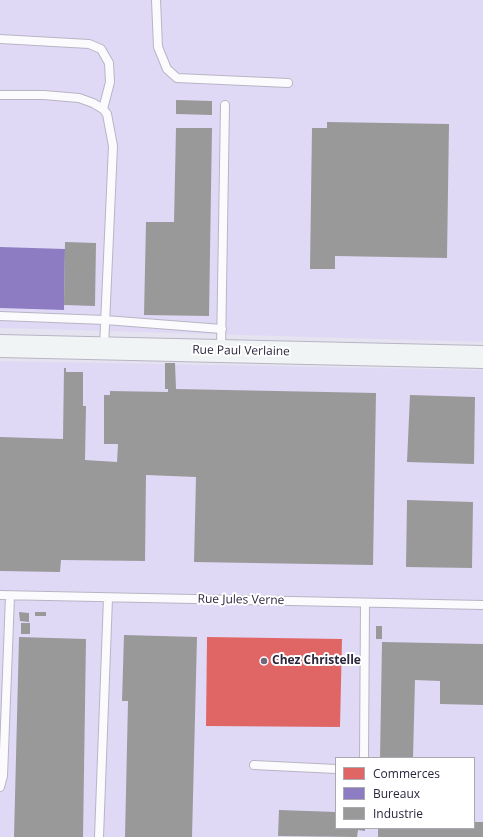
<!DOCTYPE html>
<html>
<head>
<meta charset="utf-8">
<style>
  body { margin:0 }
  #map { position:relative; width:483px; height:837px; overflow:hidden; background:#e6e3f0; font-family:"Open Sans",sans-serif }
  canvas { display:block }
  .legend { position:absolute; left:335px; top:757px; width:140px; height:72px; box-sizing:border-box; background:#fff; border:1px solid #aba8b1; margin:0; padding:5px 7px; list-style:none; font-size:12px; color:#2c263d }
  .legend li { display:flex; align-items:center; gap:8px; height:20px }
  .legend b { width:20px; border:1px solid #aba8b1 }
</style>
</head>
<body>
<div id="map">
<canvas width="483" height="837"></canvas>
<ul class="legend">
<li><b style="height:11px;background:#e06666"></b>Commerces</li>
<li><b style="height:11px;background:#8e7cc3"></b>Bureaux</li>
<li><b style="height:11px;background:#999"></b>Industrie</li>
</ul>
</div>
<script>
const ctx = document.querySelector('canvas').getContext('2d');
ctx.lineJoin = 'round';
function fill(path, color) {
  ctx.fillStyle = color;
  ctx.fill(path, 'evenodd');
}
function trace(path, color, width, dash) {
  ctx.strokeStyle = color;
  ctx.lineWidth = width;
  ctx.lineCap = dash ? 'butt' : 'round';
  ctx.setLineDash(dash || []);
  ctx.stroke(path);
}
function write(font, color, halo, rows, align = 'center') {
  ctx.font = font + ' "Open Sans",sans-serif';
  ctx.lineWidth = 4;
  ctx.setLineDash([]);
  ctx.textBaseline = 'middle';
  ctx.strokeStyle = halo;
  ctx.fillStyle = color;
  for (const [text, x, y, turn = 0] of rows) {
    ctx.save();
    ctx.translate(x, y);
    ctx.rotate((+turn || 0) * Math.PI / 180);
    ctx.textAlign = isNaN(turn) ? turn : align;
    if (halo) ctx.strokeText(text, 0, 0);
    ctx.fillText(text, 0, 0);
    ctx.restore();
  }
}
fill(new Path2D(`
  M0,0H483V342L0,328Z
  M0,361L483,370V837H0ZM336,758H474V828H336Z`), '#e0d9f6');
fill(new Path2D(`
  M207,637L342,639L340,727L206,726Z`), '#e06666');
fill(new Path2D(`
  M0,247L65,249L64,310L0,308Z`), '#8e7cc3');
fill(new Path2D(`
  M176,100L212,101V115L176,114Z
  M327,122L449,124L447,258L335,256V269H310L312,128H327Z
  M176,128H212L209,316L144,315L146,222H174Z
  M65,242L96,243L95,306L64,305Z
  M165,363H175L176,389L376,393L373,565L194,562L196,477L146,475L145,561L61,560L60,572L0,571V437L63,439L64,368H66V372H83V406H86L85,460L117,462L118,444H104V395H110V391L168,392V389H165Z
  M410,395L475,397L474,464L407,462Z
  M407,500L473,502L472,568L406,567Z
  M19,612L29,613V622L20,621Z
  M35,612H46V616H35Z
  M21,623H30V634H21Z
  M376,626H382V639H376Z
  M124,635L197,637L192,837H125L128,701H122Z
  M19,637L86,639L83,837H14Z
  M382,642L483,644V705L440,704V681L415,680L413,758H380Z
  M279,810L336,812V828H365V831L358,830L357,837L278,836Z
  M474,822H483V837H378V828H474Z`), '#999');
const lane = new Path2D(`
  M156,0L158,47L167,69L177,78L288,83
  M0,39L89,44L101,49L109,63L110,82L103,109
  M0,95H44L79,98L93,103L103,109L107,114L113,146L104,347
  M0,316L105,320L222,329
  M221,350L225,105
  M0,595L483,605
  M364,758L365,603
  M254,765L336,769
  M0,787L3,776L10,596
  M99,837L108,598`);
const secondary = new Path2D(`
  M0,346L483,357`);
trace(lane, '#b8b4c4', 10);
trace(secondary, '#b8b4c4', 24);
trace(lane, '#fbfbfd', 8);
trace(secondary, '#f0f4f5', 22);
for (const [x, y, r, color] of [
  [264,661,4,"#6d687c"]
]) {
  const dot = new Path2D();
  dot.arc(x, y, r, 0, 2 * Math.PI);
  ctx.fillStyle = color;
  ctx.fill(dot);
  trace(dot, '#fff', 1.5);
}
write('12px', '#2c263d', '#fff', [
  ["Rue Paul Verlaine",241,351,1],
  ["Rue Jules Verne",241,600,1]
]);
write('bold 12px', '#2c263d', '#fff', [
  ["Chez Christelle",272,661]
], 'left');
</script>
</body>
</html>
